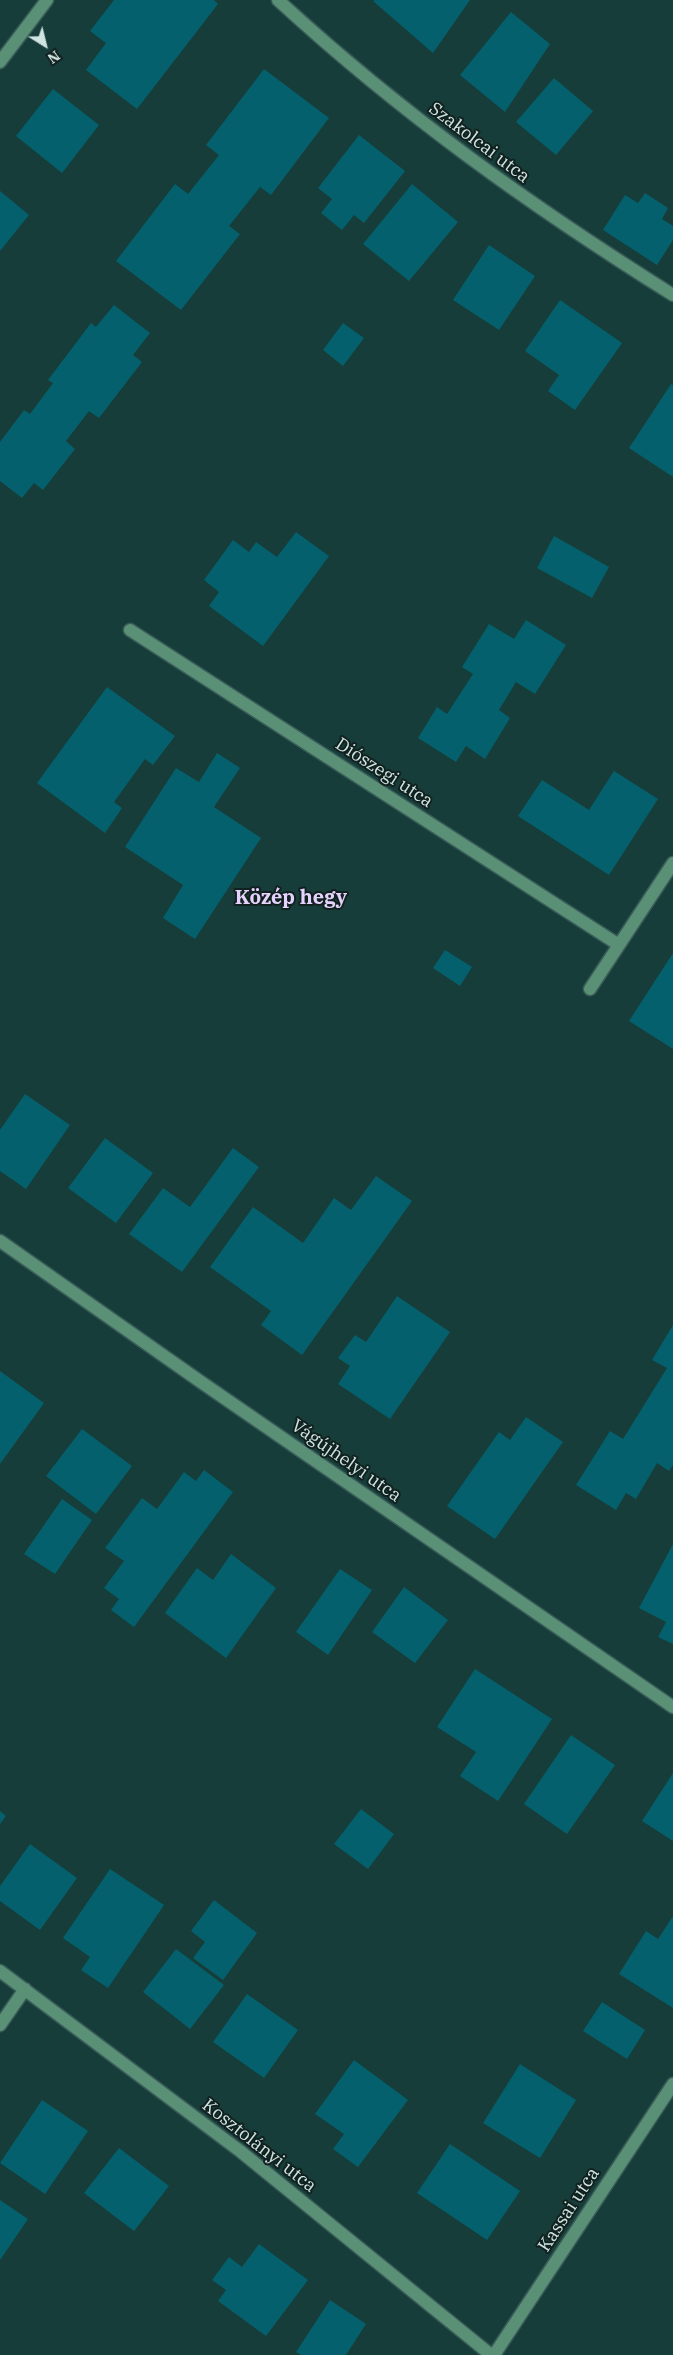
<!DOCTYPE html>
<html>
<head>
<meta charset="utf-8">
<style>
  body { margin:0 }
  #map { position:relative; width:673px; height:2355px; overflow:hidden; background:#173d3a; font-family:"IBM Plex Serif",serif }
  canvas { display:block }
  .north { position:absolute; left:20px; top:20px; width:50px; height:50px; -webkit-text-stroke:4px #11211f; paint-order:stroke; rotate:144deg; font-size:14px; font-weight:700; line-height:20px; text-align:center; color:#d0e5e2 }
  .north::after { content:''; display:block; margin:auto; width:18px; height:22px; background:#d0e5e2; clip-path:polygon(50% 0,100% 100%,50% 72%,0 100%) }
</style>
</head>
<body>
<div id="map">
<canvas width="673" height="2355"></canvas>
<div class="north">N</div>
</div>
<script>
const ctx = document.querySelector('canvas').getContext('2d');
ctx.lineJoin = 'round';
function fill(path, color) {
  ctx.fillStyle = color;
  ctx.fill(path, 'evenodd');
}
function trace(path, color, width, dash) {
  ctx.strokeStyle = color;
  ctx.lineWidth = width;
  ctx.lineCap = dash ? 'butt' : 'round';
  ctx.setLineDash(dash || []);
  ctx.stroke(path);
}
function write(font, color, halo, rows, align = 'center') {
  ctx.font = font + ' "IBM Plex Serif",serif';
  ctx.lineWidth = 4;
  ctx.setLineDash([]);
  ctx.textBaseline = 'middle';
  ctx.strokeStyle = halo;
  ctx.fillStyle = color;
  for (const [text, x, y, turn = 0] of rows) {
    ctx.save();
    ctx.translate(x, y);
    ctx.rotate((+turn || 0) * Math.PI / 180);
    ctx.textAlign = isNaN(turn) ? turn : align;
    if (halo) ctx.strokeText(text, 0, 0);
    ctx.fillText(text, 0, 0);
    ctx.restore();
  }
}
fill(new Path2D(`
  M114,0H214L218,4L137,109L86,70L106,43L90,31Z
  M375,0H470L433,53L373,1Z
  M511,12L550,44L505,112L460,75Z
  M264,69L329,118L271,195L260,187L229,226L240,234L181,310L116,261L175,184L188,194L219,155L206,145Z
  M554,78L593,111L556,155L516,122Z
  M53,89L99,125L62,173L16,136Z
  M359,135L405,171L364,223L354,215L342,230L321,213L332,199L318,188Z
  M412,184L458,222L409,281L363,244Z
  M0,191L29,215L0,251Z
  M645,193L668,208L662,219L673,226V240L657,265L603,230L625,195L638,203Z
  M489,245L535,276L499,330L453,300Z
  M560,300L622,343L575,410L548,391L559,375L525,351Z
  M114,305L150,333L133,355L142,362L99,418L89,411L66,441L75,449L43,490L34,483L22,498L0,481V442L24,410L30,414L53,383L48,380L91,323L96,327Z
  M343,323L364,338L343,366L323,350Z
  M671,384L673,385V477L629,448Z
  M296,532L329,556L263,646L209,606L219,592L204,580L233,540L249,552L256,542L277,557Z
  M554,536L609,567L592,598L537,568Z
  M526,620L566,645L535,694L516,682L499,710L510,718L485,759L466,746L456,762L418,738L437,707L447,714L473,674L462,667L489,624L514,639Z
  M107,687L175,736L153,765L145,759L114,802L122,808L105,833L37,783Z
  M217,753L240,768L214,807L261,838L195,939L163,918L183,885L125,847L176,768L199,782Z
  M614,771L658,799L609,875L518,816L542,780L589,810Z
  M445,950L472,967L460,986L433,968Z
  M673,953V1049L629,1021Z
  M25,1094L70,1125L26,1189L0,1171V1130Z
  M105,1138L153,1173L116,1223L68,1188Z
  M233,1148L259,1167L182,1272L129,1234L163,1188L190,1207Z
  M376,1176L412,1201L302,1355L261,1325L271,1311L210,1267L253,1207L303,1243L334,1198L351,1210Z
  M397,1296L450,1332L390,1419L338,1384L350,1366L338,1358L355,1335L366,1342Z
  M673,1325V1465L669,1471L657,1463L636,1499L626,1493L616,1510L576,1485L610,1431L623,1439L667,1368L652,1360Z
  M0,1371L44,1403L0,1464Z
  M526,1417L563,1442L495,1539L447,1506L499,1432L510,1440Z
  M82,1429L132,1466L96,1514L46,1476Z
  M204,1470L233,1492L134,1627L111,1610L119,1599L104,1588L124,1561L105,1548L142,1498L157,1509L184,1472L196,1481Z
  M62,1499L92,1520L55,1574L24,1554Z
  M673,1544V1644L658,1637L666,1622L639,1608Z
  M231,1554L276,1588L226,1658L165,1613L197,1568L213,1580Z
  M340,1569L372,1590L328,1655L296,1632Z
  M404,1587L448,1620L415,1663L372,1632Z
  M475,1669L552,1719L498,1801L460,1776L476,1752L437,1727Z
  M571,1735L615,1765L567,1834L524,1804Z
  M673,1773V1841L642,1821Z
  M361,1809L394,1834L368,1869L334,1844Z
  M0,1811L6,1816L0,1824Z
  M30,1844L77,1878L40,1930L0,1901V1886Z
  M110,1869L164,1905L108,1988L81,1970L90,1957L63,1938Z
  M214,1900L257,1933L223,1980L193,1958L205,1942L191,1931Z
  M673,1916V2008L619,1974L646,1931L658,1939Z
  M176,1949L224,1985L190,2029L143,1992Z
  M247,1994L298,2030L264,2078L213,2042Z
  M602,2002L645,2030L627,2059L583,2031Z
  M354,2060L408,2100L358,2167L333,2149L344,2134L315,2114Z
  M520,2064L576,2100L540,2158L483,2123Z
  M42,2100L88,2131L45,2194L0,2163Z
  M450,2144L520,2191L487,2240L417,2193Z
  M119,2148L169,2186L134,2231L84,2193Z
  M0,2200L28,2219L0,2260Z
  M259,2244L308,2280L266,2336L218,2301L226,2290L212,2280L229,2257L242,2267Z
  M330,2300L366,2324L346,2355H301L296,2352Z`), '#04606c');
const minor = new Path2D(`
  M278,0C402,114 531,206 673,295
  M0,62L47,0
  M130,630L619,945
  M590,989L673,863
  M0,1241L201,1382L673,1707
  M0,1971L240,2151L491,2355
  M0,2025L25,1989
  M494,2355L673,2084`);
trace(minor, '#385b58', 15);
trace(minor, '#599076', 12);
write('18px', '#d0e5e2', '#11211f', [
  ["Szakolcai utca",479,143,37],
  ["Diószegi utca",384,773,33],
  ["Vágújhelyi utca",346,1461,35],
  ["Kosztolányi utca",259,2146,38],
  ["Kassai utca",569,2210,-57]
]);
write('bold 20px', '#e5d3fd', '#11211f', [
  ["Közép hegy",291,898]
]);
</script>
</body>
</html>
